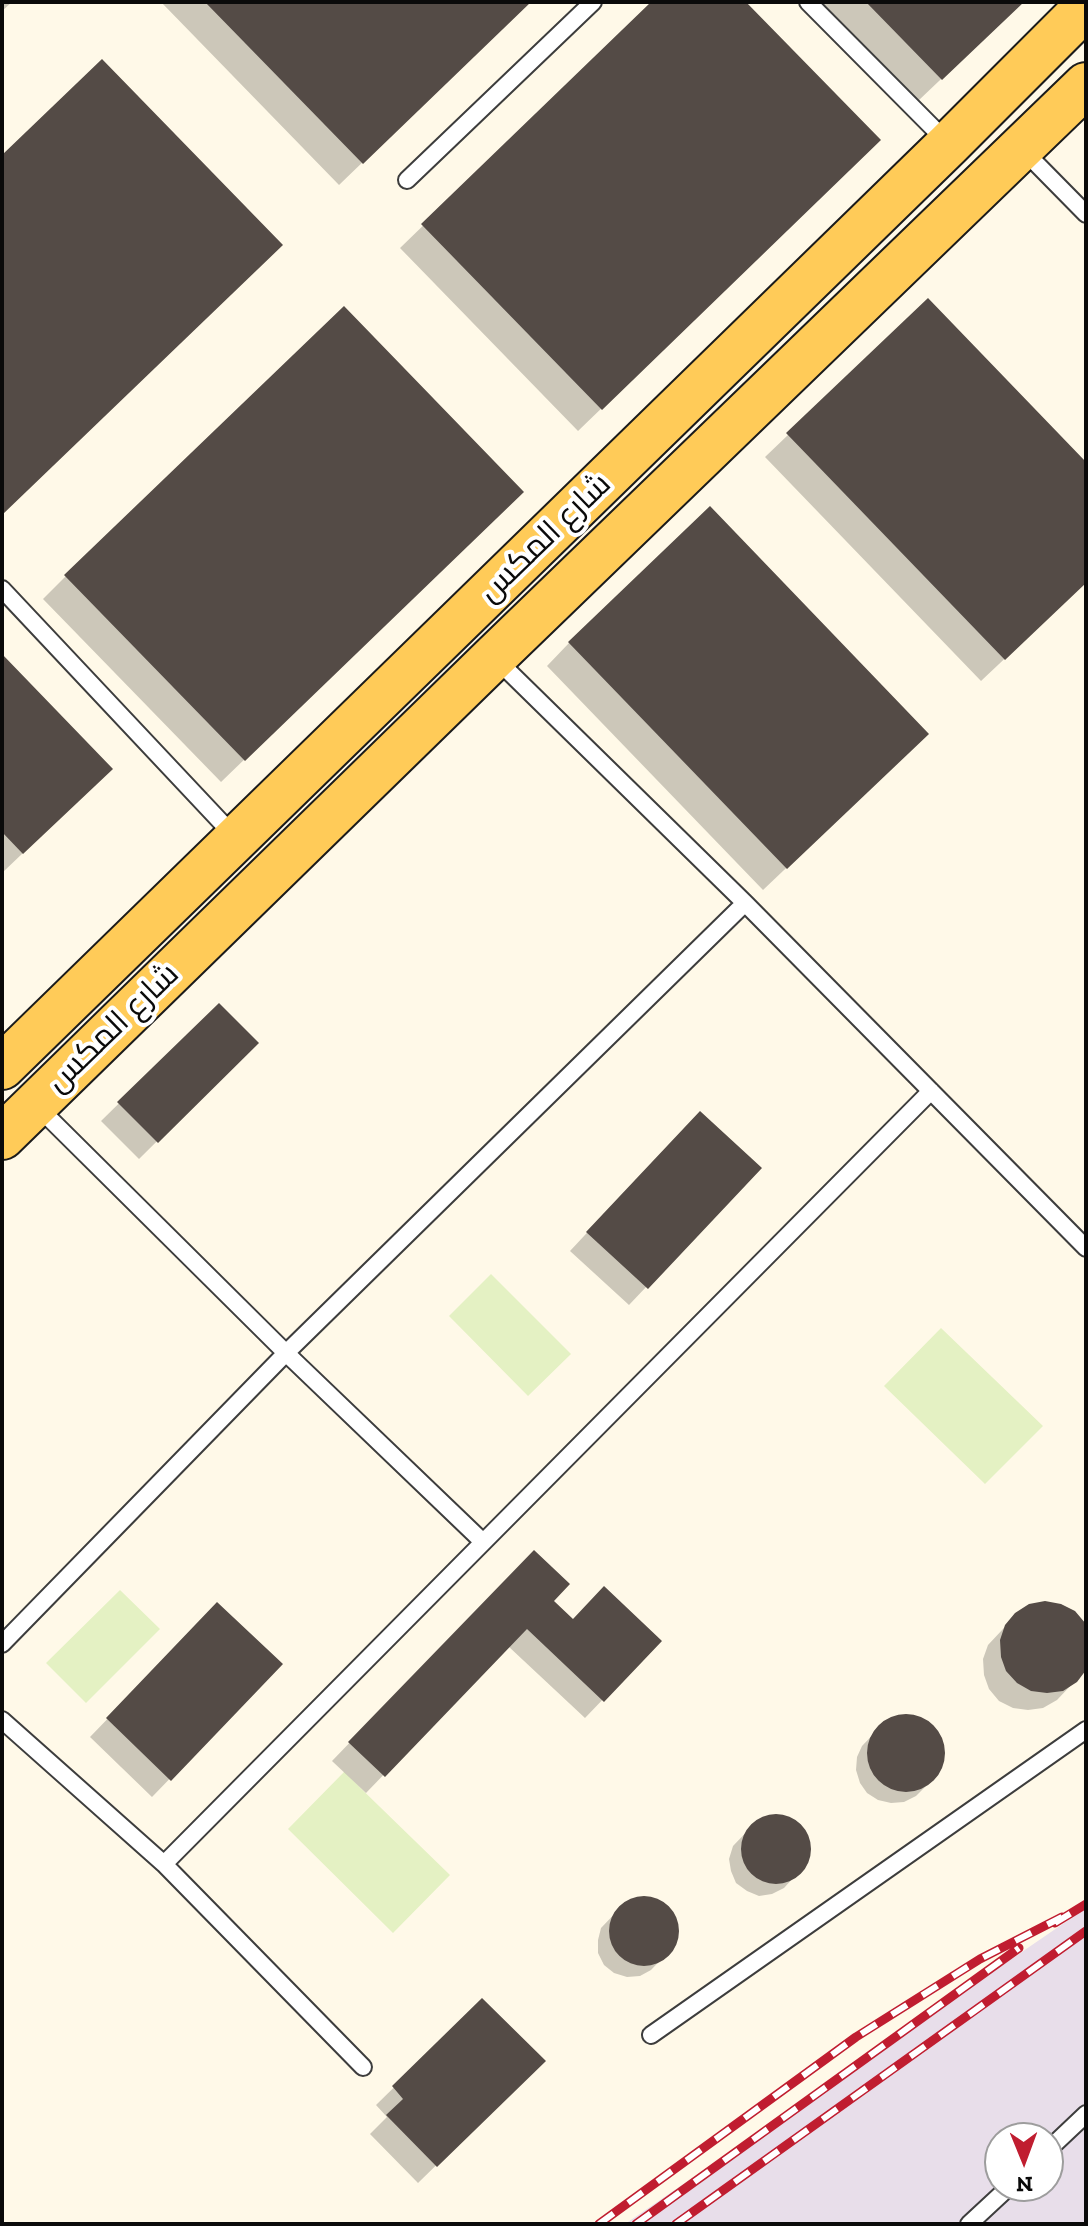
<!DOCTYPE html>
<html>
<head>
<meta charset="utf-8">
<style>
  body { margin:0 }
  #map { position:relative; width:1088px; height:2226px; overflow:hidden; background:#fff9e8; font-family:"Zilla Slab",serif }
  canvas { display:block }
  .frame { position:absolute; inset:0; border:4px solid #0a0a0a; pointer-events:none }
  .north { position:absolute; left:984px; top:2122px; width:80px; height:80px; box-sizing:border-box; background:#fff; border:2px solid #9d9d9d; border-radius:50%; rotate:179deg; font-size:22px; font-weight:700; line-height:32px; text-align:center; color:#0a0a0a }
  .north::after { content:''; display:block; margin:auto; width:28px; height:36px; background:#c01d30; clip-path:polygon(50% 0,100% 100%,50% 72%,0 100%) }
</style>
</head>
<body>
<div id="map">
<canvas width="1088" height="2226"></canvas>
<div class="frame"></div>
<div class="north">N</div>
</div>
<script>
const ctx = document.querySelector('canvas').getContext('2d');
ctx.lineJoin = 'round';
function fill(path, color) {
  ctx.fillStyle = color;
  ctx.fill(path, 'evenodd');
}
function trace(path, color, width, dash) {
  ctx.strokeStyle = color;
  ctx.lineWidth = width;
  ctx.lineCap = dash ? 'butt' : 'round';
  ctx.setLineDash(dash || []);
  ctx.stroke(path);
}
function write(font, color, halo, rows, align = 'center') {
  ctx.font = font + ' "Zilla Slab",Cairo,serif';
  ctx.lineWidth = 8;
  ctx.setLineDash([]);
  ctx.textBaseline = 'middle';
  ctx.strokeStyle = halo;
  ctx.fillStyle = color;
  for (const [text, x, y, turn = 0] of rows) {
    ctx.save();
    ctx.translate(x, y);
    ctx.rotate((+turn || 0) * Math.PI / 180);
    ctx.textAlign = isNaN(turn) ? turn : align;
    if (halo) ctx.strokeText(text, 0, 0);
    ctx.fillText(text, 0, 0);
    ctx.restore();
  }
}
fill(new Path2D(`
  M1086,1908V2224H625ZM1000,2138H1048V2186H1000Z`), '#e8deea');
fill(new Path2D(`
  M491,1274L571,1354L528,1396L449,1316Z
  M941,1328L1043,1426L985,1484L884,1386Z
  M120,1590L160,1629L86,1703L46,1663Z
  M344,1772L450,1875L393,1933L288,1829Z`), '#e4f1c3');
fill(new Path2D(`
  M2,2H12L2,11Z
  M161,2H529L339,185Z
  M654,2H743L856,163L578,431L400,248Z
  M822,2H1022L918,101Z
  M928,301L1086,465V582L981,681L765,457Z
  M499,514L221,782L43,599L66,576Z
  M569,643L904,756L763,890L547,666Z
  M2,656L87,792L2,873Z
  M219,1005L256,1043L139,1159L101,1121Z
  M682,1131L759,1168L629,1305L570,1251Z
  M516,1570L573,1621L659,1641L585,1718L508,1646L366,1793L332,1761Z
  M1017,1614L1086,1630V1665L1075,1681L1057,1700L1043,1708L1028,1710L1013,1708L999,1701L989,1689L984,1675L983,1659L988,1645Z
  M200,1623L280,1665L152,1797L90,1737Z
  M908,1716L921,1719L932,1726L944,1749L943,1762L938,1774L916,1796L904,1802L891,1803L878,1800L867,1793L860,1783L856,1770L857,1757L862,1746L884,1723L896,1717Z
  M780,1816L792,1820L802,1829L808,1840L809,1853L805,1865L784,1888L772,1894L759,1896L747,1891L736,1883L731,1871L729,1859L733,1846L755,1823L767,1817Z
  M648,1898L660,1902L670,1910L676,1922L677,1934L673,1947L651,1970L640,1976L627,1977L614,1973L604,1965L598,1953V1940L601,1928L623,1905L635,1899Z
  M482,2001L543,2061L418,2183L370,2134L387,2117L376,2105Z`), '#0003');
fill(new Path2D(`
  M205,2H531L363,164Z
  M651,2H746L881,140L602,410L421,224Z
  M866,2H1024L942,80Z
  M102,59L283,245L2,515V155Z
  M928,298L1086,462V583L1005,660L786,433Z
  M344,306L524,492L245,761L64,575Z
  M710,506L929,734L787,869L568,642Z
  M2,654L113,769L23,854L2,832Z
  M219,1003L259,1043L158,1143L117,1102Z
  M700,1111L762,1168L648,1289L586,1232Z
  M534,1550L570,1584L554,1601L573,1619L604,1586L662,1641L604,1702L527,1629L385,1777L348,1742Z
  M1045,1601L1061,1604L1075,1611L1086,1624V1670L1077,1682L1063,1691L1047,1693L1031,1691L1017,1683L1006,1671L1001,1657L1000,1640L1005,1625L1015,1613L1029,1604Z
  M217,1602L283,1664L171,1781L106,1718Z
  M867 1753a39 39 0 1 1 78 0a39 39 0 1 1-78 0Z
  M741 1849a35 35 0 1 1 70 0a35 35 0 1 1-70 0Z
  M609 1931a35 35 0 1 1 70 0a35 35 0 1 1-70 0Z
  M482,1998L546,2061L437,2167L386,2115L403,2099L392,2086Z`), '#544b46');
const lane = new Path2D(`
  M808,2L948,143
  M1023,150L1086,214
  M407,180L593,2
  M2,589L237,839
  M495,658L745,903L1086,1248
  M38,1107L286,1353L483,1542
  M2,1644L286,1353L745,903
  M2,1720L164,1864L363,2067
  M164,1864L931,1091
  M651,2035L1086,1730
  M1048,2150L1086,2114
  M969,2224L1010,2186`);
const primary = new Path2D(`
  M2,1067L949,144L1086,7
  M2,1137L494,657L1086,85`);
trace(lane, '#3d3d3d', 20);
trace(primary, '#1b1b1b', 48);
trace(lane, '#fff', 16);
trace(primary, '#ffcb58', 44);
const rail = new Path2D(`
  M1055,1923L1086,1904
  M599,2224L856,2037L980,1959L1062,1917
  M636,2224L1019,1948
  M676,2224L1086,1931`);
trace(rail, '#c01d30', 9);
trace(rail, '#fff', 6, [18]);
write('32px', '#0a0a0a', '#fff', [
  ["شارع المكس",545,538,-44],
  ["شارع المكس",113,1028,-44]
]);
</script>
</body>
</html>
